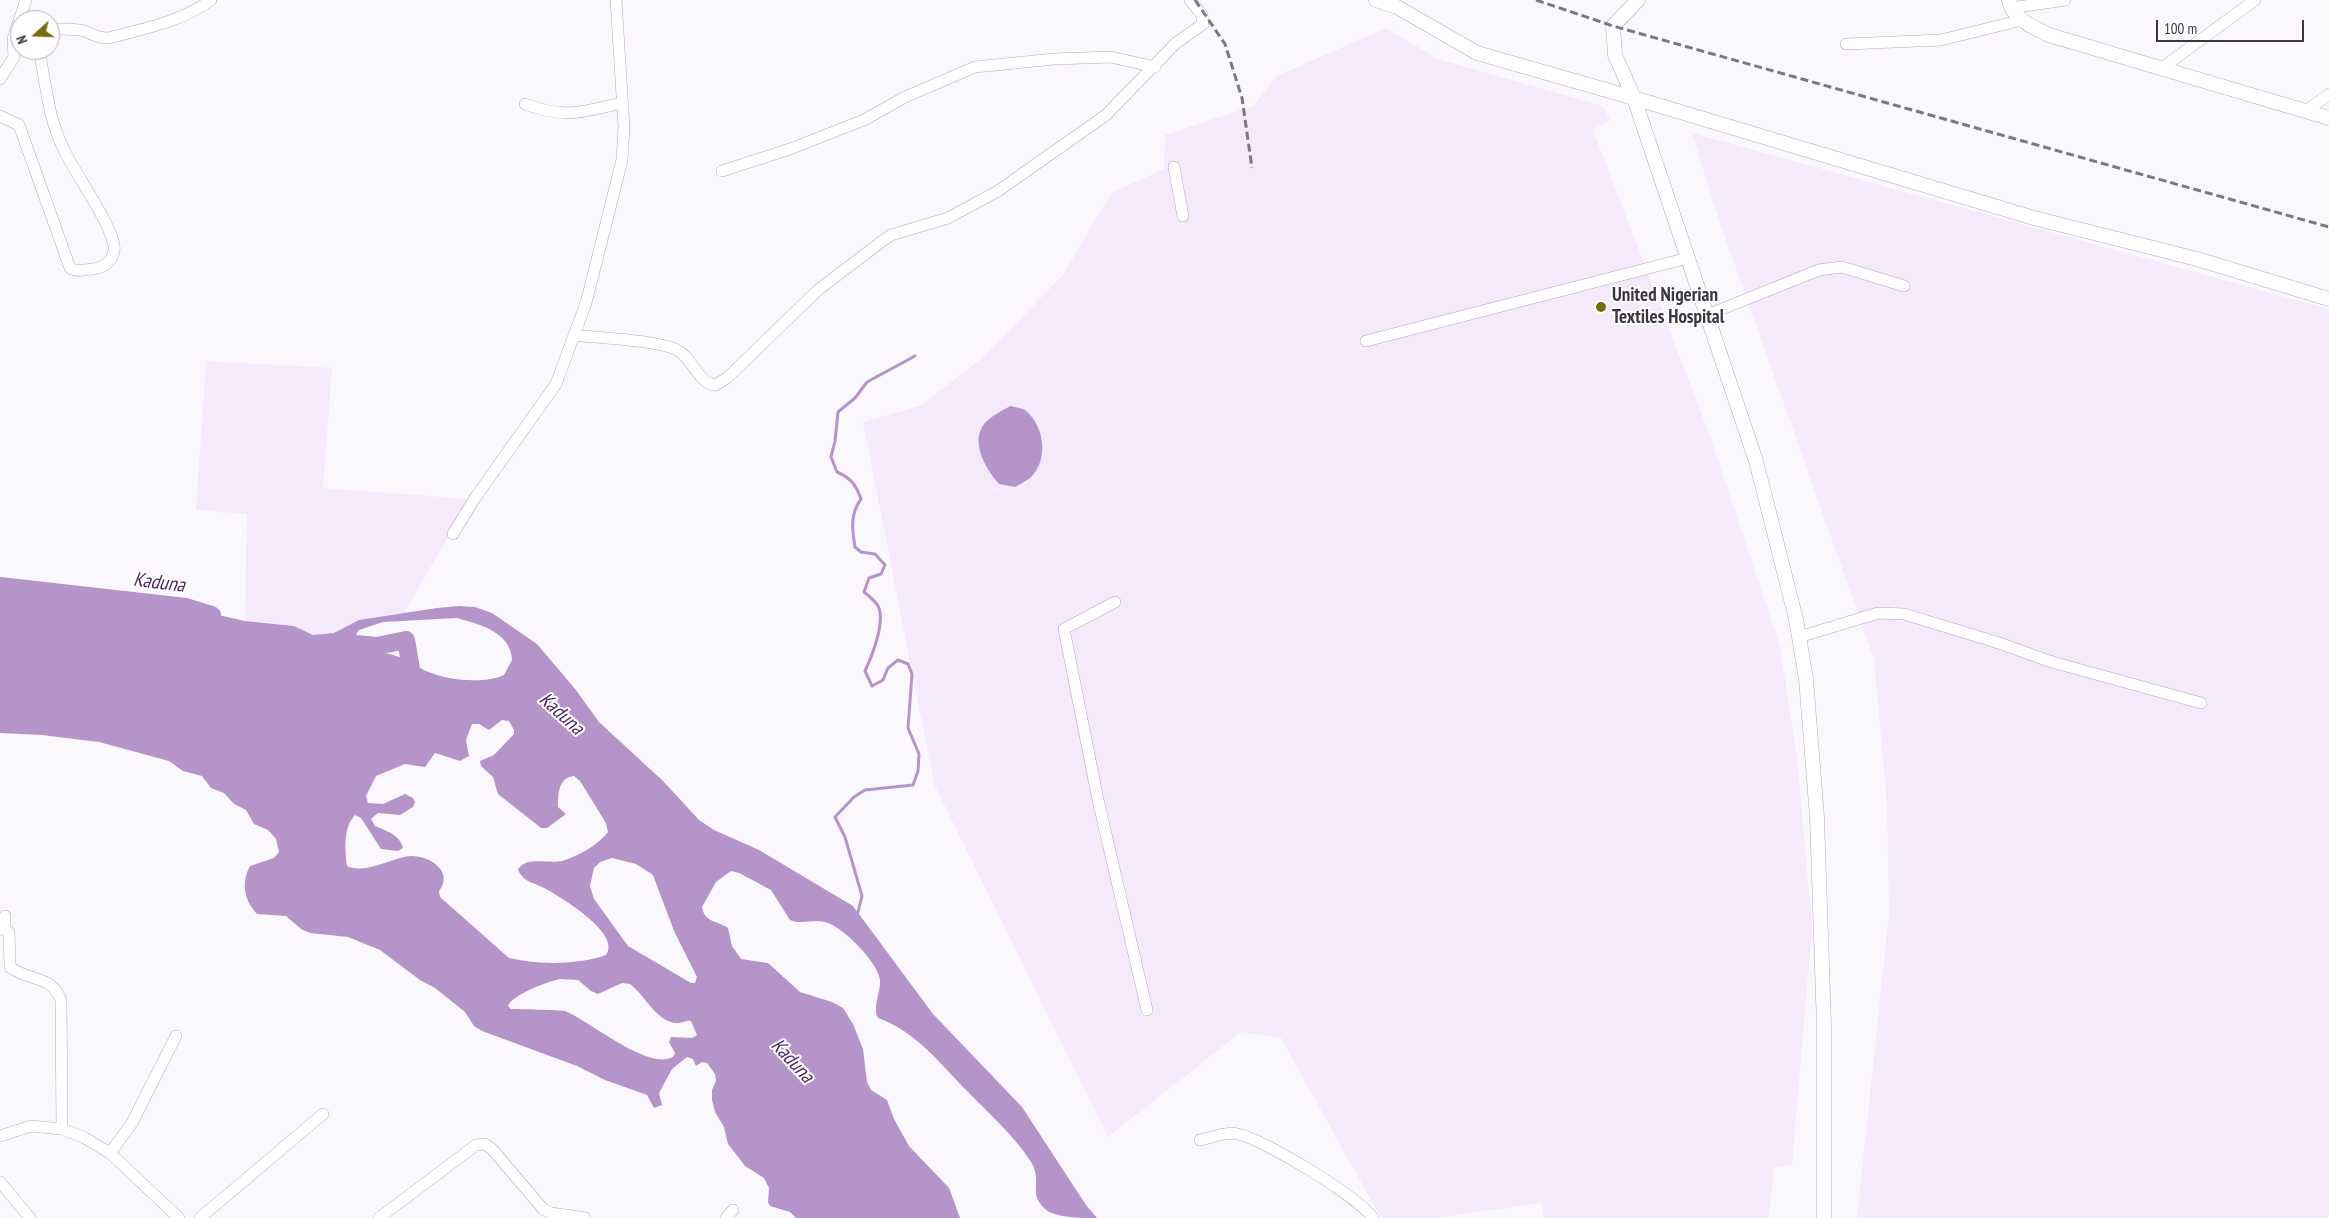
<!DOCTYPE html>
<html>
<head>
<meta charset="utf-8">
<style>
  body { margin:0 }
  #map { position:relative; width:2329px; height:1218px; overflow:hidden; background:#faf8fc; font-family:"PT Sans Narrow",sans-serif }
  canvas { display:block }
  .north { position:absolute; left:10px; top:10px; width:50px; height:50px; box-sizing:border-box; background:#fff; border:1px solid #b1afb2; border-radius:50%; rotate:250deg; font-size:14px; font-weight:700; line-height:20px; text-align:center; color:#3c373f }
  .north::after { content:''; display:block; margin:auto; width:18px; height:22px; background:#776c07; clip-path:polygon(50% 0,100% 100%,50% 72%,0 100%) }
  .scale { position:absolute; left:2156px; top:20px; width:148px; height:22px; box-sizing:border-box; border:2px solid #3c373f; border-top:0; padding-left:6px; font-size:15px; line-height:18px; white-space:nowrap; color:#3c373f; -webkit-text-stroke:4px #fff; paint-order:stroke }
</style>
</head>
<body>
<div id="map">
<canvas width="2329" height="1218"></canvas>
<div class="north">N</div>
<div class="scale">100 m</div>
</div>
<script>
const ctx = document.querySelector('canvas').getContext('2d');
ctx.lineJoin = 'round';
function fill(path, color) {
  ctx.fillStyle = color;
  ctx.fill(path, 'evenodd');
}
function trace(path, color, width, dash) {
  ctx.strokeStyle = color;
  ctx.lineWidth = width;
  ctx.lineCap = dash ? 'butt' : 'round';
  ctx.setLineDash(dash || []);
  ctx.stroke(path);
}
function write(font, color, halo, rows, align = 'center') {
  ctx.font = font + ' "PT Sans Narrow",sans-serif';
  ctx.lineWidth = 4;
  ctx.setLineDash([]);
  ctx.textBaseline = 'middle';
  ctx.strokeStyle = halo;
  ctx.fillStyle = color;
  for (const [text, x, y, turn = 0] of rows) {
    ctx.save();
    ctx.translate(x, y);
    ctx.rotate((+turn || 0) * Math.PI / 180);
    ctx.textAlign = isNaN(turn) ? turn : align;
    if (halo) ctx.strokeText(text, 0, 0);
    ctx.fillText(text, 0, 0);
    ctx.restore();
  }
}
fill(new Path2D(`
  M1386,28L1438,59L1603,106L1610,120L1593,130L1707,428L1780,647L1797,757L1812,928L1792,1164L1774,1168L1769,1218H1544L1542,1203L1435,1218H1381L1281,1038L1241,1032L1108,1137L934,784L863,422L920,406L981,359L1063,275L1111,193L1164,169L1165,135L1253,106L1277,76Z
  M1692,133L2329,309V1218H1857L1889,913L1887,803L1874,659L1718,217Z
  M206,361L332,368L323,488L470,499L404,613L359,620L339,631L327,634L313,635L294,626L245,621L247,514L196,510Z`), '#f4eafb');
fill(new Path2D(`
  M1010,406C1015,407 1021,408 1025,410C1044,425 1049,458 1032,476C1027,481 1020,484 1015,487L999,484C986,469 970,443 984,424C991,416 1002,411 1010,406Z
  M0,589L192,609L245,621L294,626L313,635L334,633L359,620L437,608L459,606L475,607L492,613L537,644L576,690L599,722L663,781L699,820L714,830L759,850L853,906L933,1014L1022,1107L1086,1205L1097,1218C1081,1218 1063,1218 1049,1212C1025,1195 1044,1183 1031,1162C1014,1135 990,1115 968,1092C940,1064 917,1032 878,1018C872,1007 881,992 880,980C878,962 842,926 825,922C813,919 801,925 790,920L771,890L739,873L731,871L716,882L702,907C705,923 716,920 728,928L732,946L741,959L768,963L800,992L832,1002L843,1008L853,1024L863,1049L867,1082L871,1090L887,1100L894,1119L909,1146L949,1188L960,1218H796L790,1212L770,1206L768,1202L769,1188L764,1178L745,1166L728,1144L724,1127L715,1112L712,1100V1090L716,1081L715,1074L707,1063L702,1062L696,1066L693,1059L687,1057L672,1069L659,1093L662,1105L654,1108L647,1095L605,1080L577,1066L482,1031L474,1026L465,1012L435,988L420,980L380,950L348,937L310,933L301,929L286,916L257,914C244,900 241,883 250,866L274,858L279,852L276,839L268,830L254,824L246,810L234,804L224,793L211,788L202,776L183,771L169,761L99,742L42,735L0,733ZM457,618C479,624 511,632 512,660L504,675C482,685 441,680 420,668C413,665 407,660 399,657C384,651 364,653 354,638L359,630L383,622ZM502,720L509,721L514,730V734L494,755L480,761L481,766L493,777L498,794L541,828H547L566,814L558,807C558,794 558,778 574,776L580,781L606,823L608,832C597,846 578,856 562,861C549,864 524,856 518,870C524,883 536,883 546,889C562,898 622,934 606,955C577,965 539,965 509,958L440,897L439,891C454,872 431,856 411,856C393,857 365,875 347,866C345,851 343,827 355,815L361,818L381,849L398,851L403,848C400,835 387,831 375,826L371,819L378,813L400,815L413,807L415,802L413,798L405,794L383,804L368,803L366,796L376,776L405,764L425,767L435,753L460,761L469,756L466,740L472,724H479L489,730ZM612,858L636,864L653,875L674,931L697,977L695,983H691L628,946L594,899L590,886L594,868L600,862ZM560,979L578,980L591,991L598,994L622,983L630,984C645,995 655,1020 675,1023C681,1024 686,1020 691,1021L697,1035L692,1038L671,1037L669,1042L675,1053L673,1057C648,1071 590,1021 565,1011C562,1010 516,1009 511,1009L508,1006C513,994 547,982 560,979Z`), '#b594c9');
trace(new Path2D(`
  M857,916L862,896L845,837L835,817L854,797L865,790L913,785L918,771L919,754L908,728L912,674L908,664L898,660L888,668L883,680L872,686L865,671C872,656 886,621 878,606C875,601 869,596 864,592L869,578L881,574L885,565L875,554L861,552L855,547C852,529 850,514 861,499C856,485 851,478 837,472L831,457L835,441L838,412L855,398L867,382L915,356`), '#b594c9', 3);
trace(new Path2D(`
  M0,586L186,607L212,615
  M335,642L377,646L406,640L414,686`), '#b594c9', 18);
const minor = new Path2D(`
  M2011,8L2065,0
  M50,29C61,29 73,28 84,31C93,34 97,38 108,38C143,29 181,22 211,0
  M1846,44L1941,40L2022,20
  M2162,68L2255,0
  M0,79L14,57L13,39L26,0
  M525,104C565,119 582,112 622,103
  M2305,112L2329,94
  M0,116L19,125L70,268C76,272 85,270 92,269C105,268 116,259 114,245C109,220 76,175 64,150C48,118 46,84 39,50
  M1174,167L1183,216
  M722,171L790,149L864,120L905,97L975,67L1054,59L1111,57L1155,67
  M1707,315L1819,270L1842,267L1904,286
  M574,335C599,338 657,340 677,350C692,357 699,385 716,385L728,377L818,290L881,242L891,235L948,218L998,191L1106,115L1176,43L1203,24L1202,15L1190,0
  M1366,341L1688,258
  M453,534L475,498L556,384L586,303L622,160L624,127L616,0
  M1115,602L1064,629L1098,800L1147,1010
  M1799,637L1878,613L1904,614L1996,642L2052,662L2201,703
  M5,916L4,930L9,932L10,967C29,982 51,974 61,1000L62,1129
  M0,1136L31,1126L62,1129L83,1137L110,1153L179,1218
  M1200,1140C1211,1138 1227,1131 1238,1134C1265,1140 1357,1196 1373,1218
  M110,1153L132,1123L176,1036
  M0,1182L30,1218
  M200,1218L323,1114
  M379,1218L476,1145L485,1144L492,1149L543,1209L551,1213L585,1218
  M726,1218L733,1210`);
const tertiary = new Path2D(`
  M1376,0L1397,7L1477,53L1634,98L2034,218L2197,259L2329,299
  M1638,0L1613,26L1615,55L1634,98L1756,461L1796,619L1806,679L1817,817L1824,1026V1218
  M2009,0C2012,19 2033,27 2049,35L2329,118`);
trace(minor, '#b5a8bd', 12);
trace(tertiary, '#b5a8bd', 15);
trace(minor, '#fff', 11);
trace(tertiary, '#fff', 14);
trace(new Path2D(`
  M1195,0L1225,44L1242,98L1252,168
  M1536,0L1613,26L2329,227`), '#7c787f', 3, [8, 4]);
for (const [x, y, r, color] of [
  [1601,307,6,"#776c07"]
]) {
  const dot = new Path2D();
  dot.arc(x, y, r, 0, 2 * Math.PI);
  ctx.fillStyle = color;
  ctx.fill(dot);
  trace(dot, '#fff', 2);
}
write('bold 19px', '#3c373f', '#fff', [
  ["United Nigerian",1612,296],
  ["Textiles Hospital",1612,318]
], 'left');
write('italic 20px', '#522767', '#fff', [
  ["Kaduna",159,583,7],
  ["Kaduna",561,714,42],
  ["Kaduna",792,1061,47]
]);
</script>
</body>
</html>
